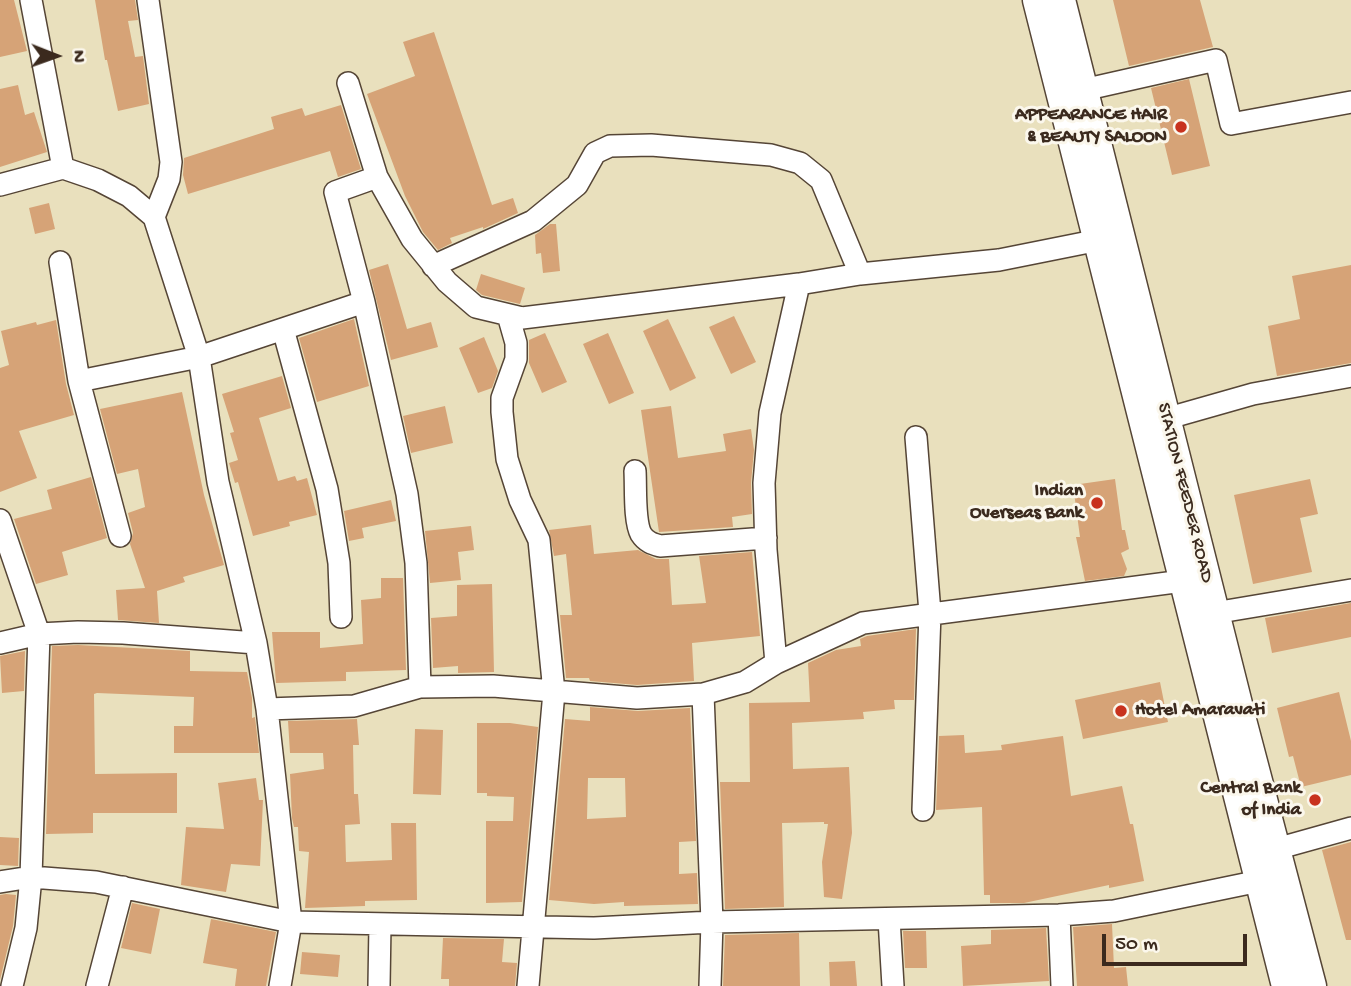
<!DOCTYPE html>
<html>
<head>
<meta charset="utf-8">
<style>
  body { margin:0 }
  #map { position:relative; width:1351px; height:986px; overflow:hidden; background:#e9e0bd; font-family:"Gochi Hand",sans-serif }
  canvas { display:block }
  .north { position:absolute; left:21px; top:21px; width:70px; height:70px; -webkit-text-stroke:5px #fbf7ec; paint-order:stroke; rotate:91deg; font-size:19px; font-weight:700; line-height:28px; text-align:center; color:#3b2a1e }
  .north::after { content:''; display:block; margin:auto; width:24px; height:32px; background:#3b2a1e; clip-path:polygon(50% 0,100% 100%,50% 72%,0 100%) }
  .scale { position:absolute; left:1102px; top:934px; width:145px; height:32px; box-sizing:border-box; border:4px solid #3b2a1e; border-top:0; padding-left:9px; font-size:21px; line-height:24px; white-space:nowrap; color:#3b2a1e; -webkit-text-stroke:5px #fbf7ec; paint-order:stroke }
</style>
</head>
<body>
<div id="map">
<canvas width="1351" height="986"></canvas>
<div class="north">N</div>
<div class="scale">50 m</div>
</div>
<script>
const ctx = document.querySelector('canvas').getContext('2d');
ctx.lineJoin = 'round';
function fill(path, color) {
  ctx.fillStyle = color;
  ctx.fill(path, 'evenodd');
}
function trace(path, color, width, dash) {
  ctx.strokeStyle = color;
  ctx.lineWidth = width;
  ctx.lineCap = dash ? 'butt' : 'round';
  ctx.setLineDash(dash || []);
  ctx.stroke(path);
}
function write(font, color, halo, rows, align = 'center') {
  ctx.font = font + ' "Gochi Hand",sans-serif';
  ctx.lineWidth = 6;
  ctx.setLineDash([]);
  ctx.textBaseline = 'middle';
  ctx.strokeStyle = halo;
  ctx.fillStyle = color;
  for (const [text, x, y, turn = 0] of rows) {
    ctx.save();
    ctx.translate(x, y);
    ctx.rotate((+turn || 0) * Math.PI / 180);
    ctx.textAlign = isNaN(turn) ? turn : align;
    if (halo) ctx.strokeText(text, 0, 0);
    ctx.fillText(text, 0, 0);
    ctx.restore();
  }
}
fill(new Path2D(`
  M0,0H14L27,51L0,57Z
  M95,0H135L138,20L128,21L135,57L143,56L149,104L118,111L107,60H105Z
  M1113,0H1200L1213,47L1129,66Z
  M434,32L492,205L513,198L518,213L483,229V227L450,238L452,243L438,250L423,232L405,196L367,94L415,76L403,42Z
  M1189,79L1210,166L1172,175L1151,88Z
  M18,85L25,115L34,112L47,152L0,167V89Z
  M341,105L361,169L338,177L330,151L188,194L183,175L184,158L274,129L271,117L302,108L305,116Z
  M49,203L55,229L35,234L29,208Z
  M550,224H556L560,271L543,273L541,253L536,254L535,235Z
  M388,264L407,329L431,322L438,347L391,360L369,270Z
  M1351,265V363L1277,376L1268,326L1300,319L1292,276Z
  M481,274L525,288L520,304L482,295L476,290Z
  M734,316L756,362L731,374L709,327Z
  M354,319L369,386L317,402L299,338Z
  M668,319L696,378L670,391L643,331Z
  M56,320L66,384L74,415L19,431L37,478L0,492V368L9,365L1,331L36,322L37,325Z
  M545,333L567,382L542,393L529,363V340Z
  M608,333L634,393L609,404L583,344Z
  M484,337L498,371L492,388L478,393L459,348Z
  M282,376L291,408L259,418L278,481L295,476L297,481L307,478L317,515L289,522L290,526L253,536L238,482L235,483L229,463L238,460L230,433L234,432L222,394Z
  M182,392L204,495L224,565L183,577L185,582L157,591L159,623L118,620L116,590L145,588L130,544L133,533L128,513L145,507L138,469L117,474L100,409Z
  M445,406L453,443L411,453L403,416Z
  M671,406L678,458L726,451L723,434L751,429L754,450L751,483L752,514L732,517L733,527L659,532L641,410Z
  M91,477L107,538L62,552L68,575L36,584L14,519L52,509L47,490Z
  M1115,479L1122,530H1125L1129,549L1121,553L1127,569L1124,576L1085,581L1076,537H1080L1073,485Z
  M1310,479L1318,514L1300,518L1312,572L1253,584L1234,495Z
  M391,500L396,521L362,528L364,538L349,541L344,511Z
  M591,525L594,554L638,550L656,559H669L672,605L706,603L699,556L752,552L760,636L692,643L694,681L637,685L590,681L589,678H566L560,615H572L566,554L554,556L549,530Z
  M471,526L474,550L458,552L461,580L430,583L425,531Z
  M381,578H403L406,670L346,672V681L276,683L272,632H320V648L363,644L361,600L381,598Z
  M492,584L494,672L458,673V666L433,668L431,618L457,616V585Z
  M1351,603V637L1272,653L1265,618Z
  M916,629L914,700H894L895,709L863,712L864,719L792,723L793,769L849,767L852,833L842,899L824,897L822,862L828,824H824V822L782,823L784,907L725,909L720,782H750L749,703L810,702L808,663L836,650L861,646L860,639L867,636Z
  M78,645L190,651V671L247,672L252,698V718L255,717L259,753H174V726H193L194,697L97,693L94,694L95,774L177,773V813H93V833L46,834L52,646Z
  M25,651L24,691L2,693L0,656Z
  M1160,682L1168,722L1083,739L1075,700Z
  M1339,692L1351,741V775L1301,787L1293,756L1289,757L1277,708Z
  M590,707L638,711L690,708L696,841L679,842V874L697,873L698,904L624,906V902L594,904L549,900L565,719L590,721ZM588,778H625L626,817L587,819Z
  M357,719L359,745H353L354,794H358L360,824L345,825L346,862L392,860L391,823H416L417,900L365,901V906L305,908L309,852L299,851L298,827H294L292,818L290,774L324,769L323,753H290L288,721Z
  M477,723H510L538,727L522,902L486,903V821H513L514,797L487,796V793H477Z
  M415,729L443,730L441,795L413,794Z
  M964,735L965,753L1002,750L1001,745L1063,736L1071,796L1122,786L1130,824H1133L1144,881L1109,888V885L1024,903H990V895H984L982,807L936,810L939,736Z
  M256,778L259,800H263L260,866L231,864L226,892L181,885L186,827L224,829L218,783Z
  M0,837L19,838L18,866L0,865Z
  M1351,842V940H1346L1322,850Z
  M6,894L16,895L13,926L0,980V895Z
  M132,903L160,909L151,954L121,948Z
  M211,919L276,932L266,986H235L237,969L203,963Z
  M1112,924L1114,968L1126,967L1128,986H1077L1073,927Z
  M1046,928L1049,981L963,986L961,946L991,944V930Z
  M903,931H926L927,968H905Z
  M799,933L800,986H723L725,935Z
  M443,938L504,939L502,962L517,963L515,986H449V979H441Z
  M302,952L340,955L338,977L300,974Z
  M855,961L857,986H830L829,962Z`), '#d6a377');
const street = new Path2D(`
  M31,0L63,168
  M148,0L171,162L169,179L154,217L199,357L218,482L256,643L267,709L291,922L280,986
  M348,83L377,177L412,239L447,282L476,307L522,318L799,284L860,274L999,260L1099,240
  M1083,90L1216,60L1231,124L1351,102
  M377,177L335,192L364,302L407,494L416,563L420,687
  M0,185L63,168L98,180L129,196L154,217
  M60,262L79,381L120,536
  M433,266L533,221L577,185L595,153L610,146L651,145L771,155L800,163L821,180L860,274
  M508,315L516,343V359L502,398V412L507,459L520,500L539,540L554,692L528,986
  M283,329L327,489L339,563L341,617
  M79,381L199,357L364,302
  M1165,419L1253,394L1351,376
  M916,437L930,613L923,810
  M635,471C636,488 634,521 641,534C646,542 653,544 660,546L766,538
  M0,520L39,634L31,877L26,928L12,986
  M1214,613L1351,590
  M0,643L39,634L78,632L123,633L256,643
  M776,663L766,550L764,483L770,413L799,284
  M703,694L712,922L710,986
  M267,709L354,706L420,687L493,686L637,698L703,694L745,682L776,663L863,623L1198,579
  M1276,849L1351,828
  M0,882L31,877L96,882L291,922L594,928L712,922L1059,915L1114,911L1274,878
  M1059,915L1062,986
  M889,919L893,986
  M97,986L123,887
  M379,986L380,924`);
const secondary = new Path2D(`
  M1038,0L1287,986
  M1060,0L1242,724L1311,986`);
trace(street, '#554536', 24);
trace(secondary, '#554536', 33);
trace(street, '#fff', 21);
trace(secondary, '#fff', 30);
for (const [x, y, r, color] of [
  [1181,127,7,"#c8321e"],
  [1097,503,7,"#c8321e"],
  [1121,711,7,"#c8321e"],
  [1315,800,7,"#c8321e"]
]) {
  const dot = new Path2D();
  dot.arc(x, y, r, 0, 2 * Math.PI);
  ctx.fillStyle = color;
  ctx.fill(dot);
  trace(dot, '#fbf7ec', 2.5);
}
write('bold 19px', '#3b2a1e', '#fbf7ec', [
  ["APPEARANCE HAIR",1167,116],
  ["& BEAUTY SALOON",1167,138],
  ["Indian",1083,492],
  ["Overseas Bank",1083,514],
  ["Hotel Amaravati",1135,711,"left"],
  ["Central Bank",1301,789],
  ["of India",1301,811]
], 'right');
write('19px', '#3b2a1e', '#fbf7ec', [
  ["STATION FEEDER ROAD",1184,493,76]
]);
</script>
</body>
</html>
